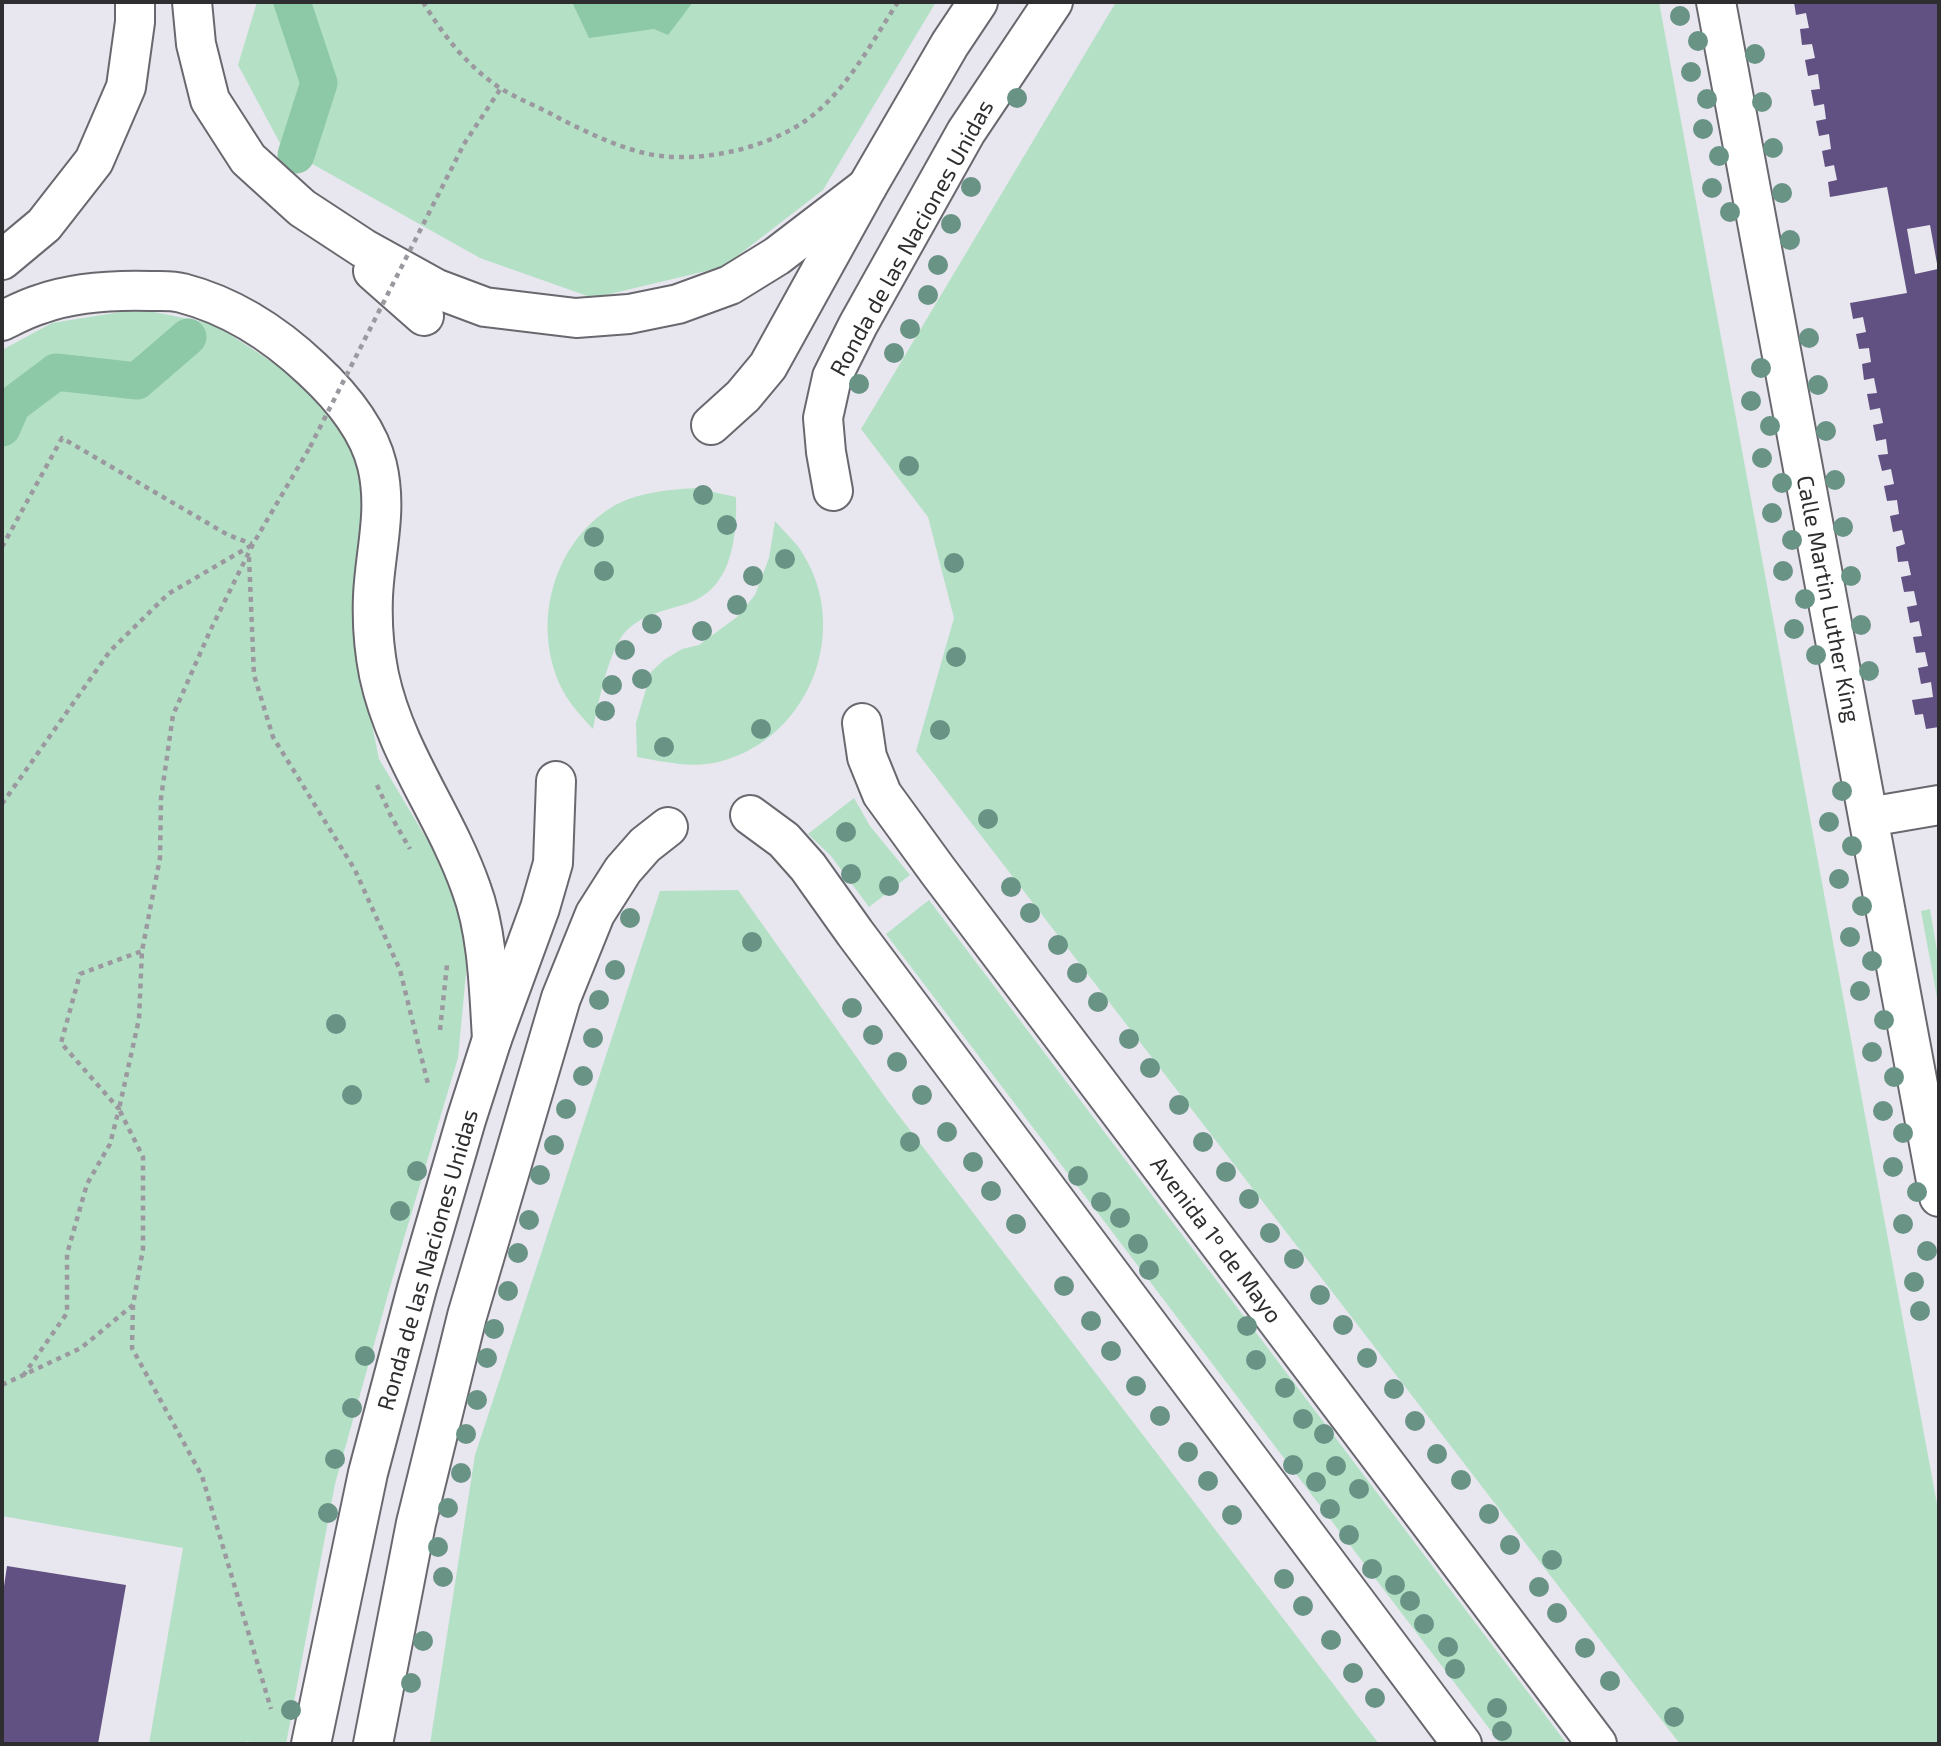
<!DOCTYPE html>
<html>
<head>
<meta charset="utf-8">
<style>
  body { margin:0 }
  #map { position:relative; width:1941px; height:1746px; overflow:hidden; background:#e8e6ee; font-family:"Exo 2",sans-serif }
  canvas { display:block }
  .frame { position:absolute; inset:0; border:4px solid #2e2d30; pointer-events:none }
</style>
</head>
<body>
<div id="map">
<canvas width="1941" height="1746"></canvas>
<div class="frame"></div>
</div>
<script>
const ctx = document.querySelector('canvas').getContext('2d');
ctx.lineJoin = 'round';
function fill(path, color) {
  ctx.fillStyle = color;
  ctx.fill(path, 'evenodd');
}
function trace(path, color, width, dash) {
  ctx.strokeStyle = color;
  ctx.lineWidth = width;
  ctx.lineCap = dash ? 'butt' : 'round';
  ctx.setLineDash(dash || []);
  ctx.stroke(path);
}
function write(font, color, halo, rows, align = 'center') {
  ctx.font = font + ' "Exo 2",sans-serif';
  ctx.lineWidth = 7;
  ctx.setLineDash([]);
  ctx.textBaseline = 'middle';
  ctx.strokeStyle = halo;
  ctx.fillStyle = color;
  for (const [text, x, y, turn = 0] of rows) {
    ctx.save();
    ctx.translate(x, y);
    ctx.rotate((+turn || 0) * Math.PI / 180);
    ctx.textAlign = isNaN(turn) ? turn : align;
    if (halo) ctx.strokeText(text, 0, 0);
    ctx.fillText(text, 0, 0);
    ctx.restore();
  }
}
fill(new Path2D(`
  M257,2H936L823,190L723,267L593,298L480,258L282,147L238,65Z
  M1116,2H1659L1939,1515V1744H1680L916,751L954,618L928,517L861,429Z
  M139,309L214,324L295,377L356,450L364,486L357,652L379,759L454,885L468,952L458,1058L401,1248L335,1484L286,1744H256L247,1741L246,1744H149L183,1548L2,1516V350L52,323Z
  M695,488L736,497C737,538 732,590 686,604C666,610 643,615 628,629C609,646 598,705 593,729C584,719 573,708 566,696C529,633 550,545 612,507C638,492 667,490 695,488Z
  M775,521C784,532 796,542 803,554C851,631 809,737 722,761C694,769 665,762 637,757L636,723L651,672L664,660L682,649L699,645L737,617L755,595L769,558Z
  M854,798L870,826L910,875L869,907L831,856L808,834Z
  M738,890L887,1100L1379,1744H430L475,1455L660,891Z
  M929,900L1567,1744H1501L886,934Z
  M1930,909L1939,963V1008L1921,911Z`), '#b4e1c6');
fill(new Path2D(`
  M572,2H693L668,35L654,29L589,38Z`), '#8dc9a6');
trace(new Path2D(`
  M292,2L319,83L296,155
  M2,428L12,405L56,372L137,381L188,337`), '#8dc9a6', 37);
fill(new Path2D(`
  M1794,2H1939V727L1926,729L1923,714L1915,715L1912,700L1933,697L1931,682L1921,684L1918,668L1928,666L1925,652L1916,653L1913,637L1922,636L1919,621L1910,623L1907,607L1917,605L1914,591L1904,592L1901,577L1911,575L1908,561L1898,562L1896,547L1905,544L1902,530L1893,532L1890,516L1899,514L1897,500L1887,501L1884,486L1894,484L1891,469L1882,471L1878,455L1888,454L1886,439L1876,441L1873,425L1883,423L1880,408L1870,410L1867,394L1877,393L1874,378L1864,380L1862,364L1871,362L1869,348L1859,349L1856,334L1866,332L1863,317L1853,319L1850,303L1907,293L1887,187L1830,197L1828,182L1837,180L1834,165L1825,167L1822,151L1831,149L1829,134L1819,136L1816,121L1826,119L1824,104L1814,106L1811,90L1820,89L1818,74L1808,76L1805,60L1815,58L1812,44L1802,45L1800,29L1809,28L1806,13L1796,15ZM1930,225L1938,269L1915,274L1907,229Z
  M7,1566L126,1585L98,1744H2V1600Z`), '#605182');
const minor = new Path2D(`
  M1716,2L1939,1197
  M1869,817L1939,805`);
const tertiary = new Path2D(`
  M2,260L44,225L94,161L126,87L135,22V2
  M711,425L743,396L768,366L867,187L950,44L978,2
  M833,491L826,452L823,418L832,377L858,325L966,132L1053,2
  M862,723L867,757L882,794L938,871L1597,1744
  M750,815L784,840L808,867L855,933L1462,1744
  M311,1744L368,1473L417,1288L466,1120L492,1039L540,908L553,863L556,781
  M373,1744L416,1523L467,1316L561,998L595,914L623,870L645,845L668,827`);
const motorway = new Path2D(`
  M192,2L196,44L210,100L248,159L302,208L363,248L437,289L485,307L576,318L629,314L678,304L730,285L777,256L867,187
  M373,271L424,316
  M2,321C14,315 27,308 41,304C75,292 114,290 150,291C160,291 172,290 182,293C232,306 275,334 312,369C339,394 368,428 377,465C388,511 375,551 373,596C372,621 374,650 379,675C396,754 445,814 471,888C488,933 489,991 492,1039`);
trace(minor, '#6a686f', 42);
trace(tertiary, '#6a686f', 42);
trace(motorway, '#6a686f', 42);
trace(new Path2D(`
  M423,2C443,35 467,66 500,88C518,99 539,107 557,117C584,131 611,144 640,152C692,166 765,150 808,119C848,89 871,43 898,2
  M464,144L501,88
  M2,547L62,438L228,535L252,544
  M249,557L254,675L273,737L355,870L400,970L428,1084
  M377,785L391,816L410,849
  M2,804L110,651L168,594L252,545
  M440,1030L447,965
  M133,1305L132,1348L202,1476L271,1709
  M23,1376L67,1313V1254L87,1184L110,1144L119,1109L61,1043L80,974L142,951
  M2,1385L81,1348L133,1305L143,1249V1157L119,1109L139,1019L142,951L160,858L161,798L173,715L210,631L253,544L310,447`), '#9b999f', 4.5, [5, 5]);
trace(minor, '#fff', 38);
trace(tertiary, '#fff', 38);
trace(motorway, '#fff', 38);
trace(new Path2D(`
  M310,447L464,144`), '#9b999f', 4.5, [5, 5]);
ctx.fillStyle = '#689385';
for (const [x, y] of [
  [1680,16],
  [1698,41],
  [1755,54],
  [1691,72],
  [1017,98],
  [1707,99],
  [1762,102],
  [1703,129],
  [1773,148],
  [1719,156],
  [971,187],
  [1712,188],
  [1782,193],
  [1730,212],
  [951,224],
  [1790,240],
  [938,265],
  [928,295],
  [910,329],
  [1809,338],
  [894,353],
  [1761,368],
  [859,384],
  [1818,385],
  [1751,401],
  [1770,426],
  [1826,431],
  [1762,458],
  [909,466],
  [1835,480],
  [1782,483],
  [703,495],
  [1772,513],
  [727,525],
  [1843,527],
  [594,537],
  [1792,540],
  [785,559],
  [954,563],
  [604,571],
  [1783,571],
  [753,576],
  [1851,576],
  [1805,599],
  [737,605],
  [652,624],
  [1861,625],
  [1794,629],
  [702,631],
  [625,650],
  [1816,655],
  [956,657],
  [1869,671],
  [642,679],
  [612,685],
  [605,711],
  [761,729],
  [940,730],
  [664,747],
  [1842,791],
  [988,819],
  [1829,822],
  [846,832],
  [1852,846],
  [851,874],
  [1839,879],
  [889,886],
  [1011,887],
  [1862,906],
  [1030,913],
  [630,918],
  [1850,937],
  [752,942],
  [1058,945],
  [1872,961],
  [615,970],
  [1077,973],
  [1860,991],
  [599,1000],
  [1098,1002],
  [852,1008],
  [1884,1020],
  [336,1024],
  [873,1035],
  [593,1038],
  [1129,1039],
  [1872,1052],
  [897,1062],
  [1150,1068],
  [583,1076],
  [1894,1077],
  [352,1095],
  [922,1095],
  [1179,1105],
  [566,1109],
  [1883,1111],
  [947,1132],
  [1903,1133],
  [910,1142],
  [1203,1142],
  [554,1145],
  [973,1162],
  [1893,1167],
  [417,1171],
  [1226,1172],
  [540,1175],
  [1078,1176],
  [991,1191],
  [1917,1192],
  [1249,1199],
  [1101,1202],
  [400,1211],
  [1120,1218],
  [529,1220],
  [1016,1224],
  [1903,1224],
  [1270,1233],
  [1138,1244],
  [1927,1251],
  [518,1253],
  [1294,1259],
  [1149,1270],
  [1914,1282],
  [1064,1286],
  [508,1291],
  [1320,1295],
  [1920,1311],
  [1091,1321],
  [1343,1325],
  [1247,1326],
  [494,1329],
  [1111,1351],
  [365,1356],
  [487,1358],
  [1367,1358],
  [1256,1360],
  [1136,1386],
  [1285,1388],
  [1394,1389],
  [477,1400],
  [352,1408],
  [1160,1416],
  [1303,1419],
  [1415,1421],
  [466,1434],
  [1324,1434],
  [1188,1452],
  [1437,1454],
  [335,1459],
  [1293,1465],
  [1336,1466],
  [461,1473],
  [1461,1480],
  [1208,1481],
  [1316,1482],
  [1359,1489],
  [448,1508],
  [1330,1509],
  [328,1513],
  [1489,1514],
  [1232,1515],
  [1349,1535],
  [1510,1545],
  [438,1547],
  [1552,1560],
  [1372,1569],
  [443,1577],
  [1284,1579],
  [1395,1585],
  [1539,1587],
  [1410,1601],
  [1303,1606],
  [1557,1613],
  [1424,1624],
  [1331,1640],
  [423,1641],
  [1448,1647],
  [1585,1648],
  [1455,1669],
  [1353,1673],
  [1610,1681],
  [411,1683],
  [1375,1698],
  [1497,1708],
  [291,1710],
  [1674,1717],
  [1502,1731]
]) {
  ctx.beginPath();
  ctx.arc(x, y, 10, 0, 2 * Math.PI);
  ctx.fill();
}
write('23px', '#2e2d30', '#fff', [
  ["Ronda de las Naciones Unidas",912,238,-61],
  ["Calle Martin Luther King",1828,599,79],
  ["Avenida 1º de Mayo",1216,1240,53],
  ["Ronda de las Naciones Unidas",428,1260,-74]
]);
</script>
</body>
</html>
